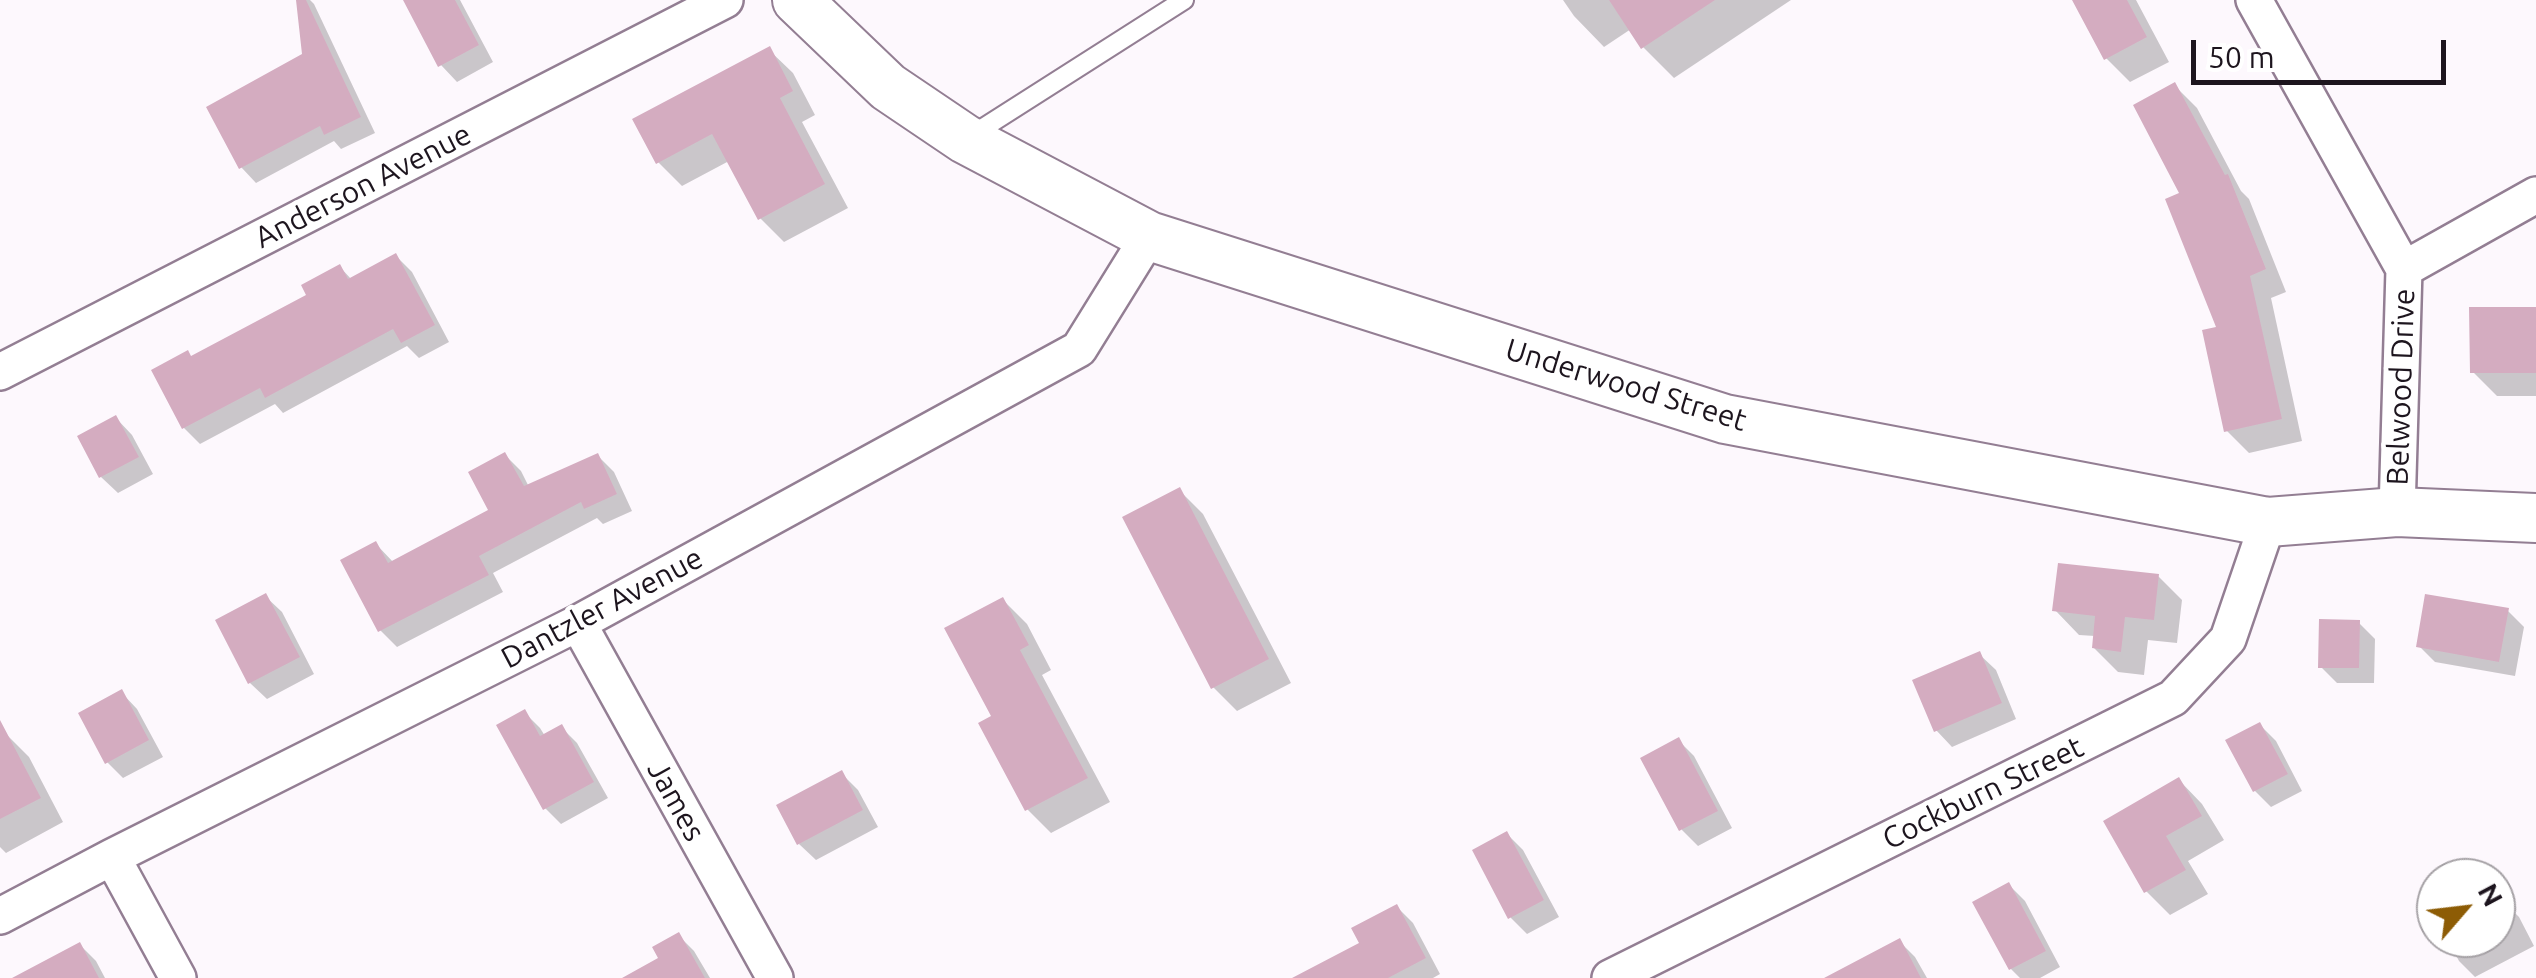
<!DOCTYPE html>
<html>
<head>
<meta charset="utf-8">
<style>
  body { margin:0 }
  #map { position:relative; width:2536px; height:978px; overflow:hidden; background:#fdf8fd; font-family:Ubuntu,sans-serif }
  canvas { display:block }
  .north { position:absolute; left:2416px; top:858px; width:100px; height:100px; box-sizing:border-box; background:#fff; border:2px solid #a5a1a5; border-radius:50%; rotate:62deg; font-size:28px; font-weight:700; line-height:40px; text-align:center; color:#1d151e }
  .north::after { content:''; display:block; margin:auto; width:35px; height:45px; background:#8d5c05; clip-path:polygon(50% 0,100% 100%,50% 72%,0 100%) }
  .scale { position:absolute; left:2191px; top:40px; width:255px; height:45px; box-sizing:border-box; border:5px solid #1d151e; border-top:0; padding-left:12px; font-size:30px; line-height:35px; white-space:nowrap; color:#1d151e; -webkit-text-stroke:8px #fff; paint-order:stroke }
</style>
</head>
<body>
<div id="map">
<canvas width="2536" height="978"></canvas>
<div class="north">N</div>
<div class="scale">50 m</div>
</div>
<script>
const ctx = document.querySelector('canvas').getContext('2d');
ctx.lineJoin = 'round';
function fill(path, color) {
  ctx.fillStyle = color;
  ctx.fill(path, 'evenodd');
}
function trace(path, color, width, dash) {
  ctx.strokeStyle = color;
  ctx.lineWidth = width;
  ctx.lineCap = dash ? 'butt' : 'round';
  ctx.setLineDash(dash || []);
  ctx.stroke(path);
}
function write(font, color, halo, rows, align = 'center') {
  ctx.font = font + ' Ubuntu,sans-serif';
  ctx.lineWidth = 9;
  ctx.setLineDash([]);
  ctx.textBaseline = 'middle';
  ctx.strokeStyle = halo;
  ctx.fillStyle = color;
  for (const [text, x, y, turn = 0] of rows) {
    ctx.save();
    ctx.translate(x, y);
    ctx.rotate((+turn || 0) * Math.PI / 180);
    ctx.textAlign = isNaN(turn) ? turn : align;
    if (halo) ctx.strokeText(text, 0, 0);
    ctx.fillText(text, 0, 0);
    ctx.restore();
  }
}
fill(new Path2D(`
  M299,0H310L314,4L375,133L341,149L334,141L256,183L241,167L305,56Z
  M406,0H460L493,62L457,82L441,65Z
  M1563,0H1791L1674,78L1643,47L1631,29L1604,47L1574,16Z
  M2075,0H2136L2169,62L2130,82L2106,58Z
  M769,50L793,73L815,115L802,122L848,208L784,242L760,218L729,161L682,186L658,162Z
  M2175,86L2197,108L2241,191L2249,199L2286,292L2271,298L2302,441L2249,453L2227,431L2219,329L2183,195Z
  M396,256L412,272L449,342L419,358L407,346L283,413L275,404L200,444L184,428L154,371L192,358L309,296L340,267L352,280Z
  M2536,309V396H2497L2473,372Z
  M116,418L132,435L153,474L118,493L101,477Z
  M505,455L521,471L529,487L598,456L614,472L632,511L603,524L597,518L493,573L503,592L397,647L380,630L376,544L394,563L492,511Z
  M1179,490L1203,514L1291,683L1237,711L1213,687Z
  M2158,576L2182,600L2177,643L2148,640L2144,675L2118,672L2094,648L2095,636L2079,635L2055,610Z
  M265,596L282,612L314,674L267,699L250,683Z
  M1003,600L1027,624L1051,670L1042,675L1110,802L1051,833L1027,809Z
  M2507,610L2524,627L2515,676L2435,662L2419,646Z
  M2359,623L2375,639L2374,683H2337L2321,667Z
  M1979,654L1996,670L2016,719L1952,747L1936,730Z
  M121,692L137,709L163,757L123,778L107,762Z
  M524,712L540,728L545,736L561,727L577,743L608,798L561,824L545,808Z
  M2260,725L2276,741L2302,791L2271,807L2255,791L2229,741Z
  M5,733L29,757L63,822L6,853L0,847V736Z
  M1678,740L1694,756L1732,828L1698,846L1682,830Z
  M841,773L858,790L878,827L816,860L799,844Z
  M2179,780L2202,804L2224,840L2188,861L2208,894L2170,915L2146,891Z
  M1507,834L1523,850L1559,917L1527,934L1511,918L1475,851Z
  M2009,885L2025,901L2060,967L2040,978H2020L2011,969Z
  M2503,901L2519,917L2534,946L2475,977L2459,961L2447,938H2496V905Z
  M1397,907L1413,923L1440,974L1433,978H1298L1362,944Z
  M678,935L694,951L710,978H627L661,959Z
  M1899,941L1915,957L1927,978H1845Z
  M80,945L96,961L105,978H33Z`), '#0003');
fill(new Path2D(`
  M296,0H306L361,117L324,135L320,126L239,169L206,107L302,54Z
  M403,0H455L479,45L438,67Z
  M1609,0H1715L1641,49Z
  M2072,0H2127L2147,37L2104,60Z
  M770,46L793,91L780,98L825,184L758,220L712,134L656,164L632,119Z
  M2175,82L2225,175L2228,174L2266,269L2250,276L2282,419L2224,432L2202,330L2216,327L2165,199L2179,193L2133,105Z
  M396,253L435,325L401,343L393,329L265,398L260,388L182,429L151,370L188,350L191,356L306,295L301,285L340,264L348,279Z
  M2469,307H2536V373H2470Z
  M116,415L139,457L99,478L77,436Z
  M505,452L524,486L598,453L617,494L584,509L581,502L479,556L489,575L378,632L340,560L376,541L388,563L488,510L468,472Z
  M1180,487L1269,659L1211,689L1122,517Z
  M2058,563L2159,574L2154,620L2125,617L2121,652L2092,648L2095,616L2052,611Z
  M266,593L300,657L248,684L215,620Z
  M2425,594L2509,608L2499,662L2416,647Z
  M1003,597L1029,645L1020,650L1088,778L1025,811L978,723L991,716L944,628Z
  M2319,619L2360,620L2359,668H2318Z
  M1980,651L2002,703L1934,732L1912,680Z
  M122,689L149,740L105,764L78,713Z
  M525,709L540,736L562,724L594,782L543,810L496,725Z
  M0,720L41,798L0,819Z
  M2260,722L2288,774L2253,792L2225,740Z
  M1679,737L1718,811L1679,831L1640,758Z
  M842,770L863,810L797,845L776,805Z
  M2179,777L2202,816L2166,836L2186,870L2144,893L2103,821Z
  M1507,831L1544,900L1508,919L1472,850Z
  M2009,882L2046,951L2009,970L1972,902Z
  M1397,904L1426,958L1388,978H1292L1359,943L1351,928Z
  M679,932L705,978H622L658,958L652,947Z
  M1900,938L1921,978H1824Z
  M80,942L99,978H12Z`), '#d4acc0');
const lane = new Path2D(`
  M969,137L1184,0`);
const street = new Path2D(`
  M2254,0L2404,269L2397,512
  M2404,269L2536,195
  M0,372L725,0
  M578,623L775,978
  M112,857L178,978
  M0,916L112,857L578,623L1079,349L1149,236
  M1610,978L2173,698L2228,639L2268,522`);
const secondary = new Path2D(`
  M797,0L888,87L965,139L1149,236L1725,419L2268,522L2397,512L2536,518`);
trace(lane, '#937e93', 22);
trace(street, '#937e93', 40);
trace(secondary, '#937e93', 52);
trace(lane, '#fff', 18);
trace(street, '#fff', 35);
trace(secondary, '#fff', 48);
write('30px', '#1d151e', '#fff', [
  ["Anderson Avenue",363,186,-27],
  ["Underwood Street",1626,385,17],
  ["Belwood Drive",2401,387,-88],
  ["Dantzler Avenue",602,608,-28],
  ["Cockburn Street",1983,793,-26],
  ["James",676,801,61]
]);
</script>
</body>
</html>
